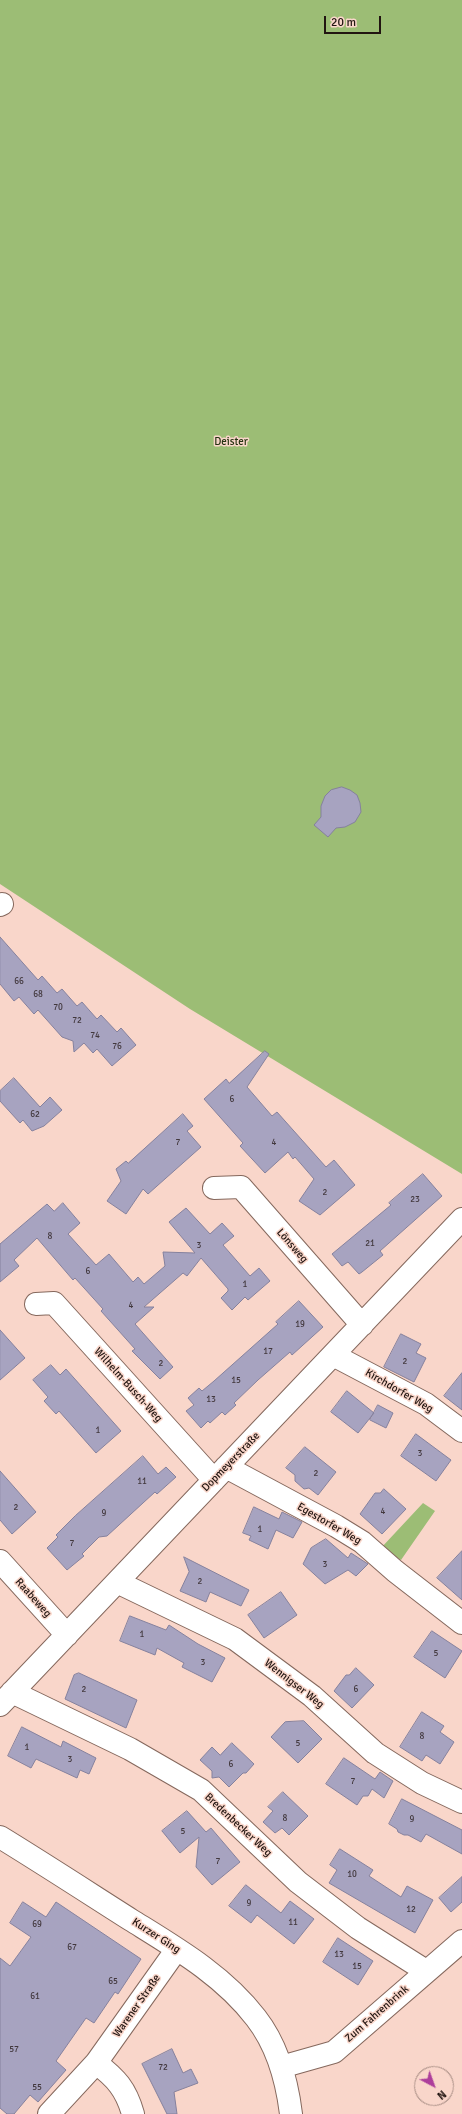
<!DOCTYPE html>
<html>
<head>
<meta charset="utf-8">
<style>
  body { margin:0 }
  #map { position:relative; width:462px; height:2114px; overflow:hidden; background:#f9d6ca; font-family:Signika,sans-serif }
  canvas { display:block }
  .north { position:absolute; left:414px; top:2066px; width:40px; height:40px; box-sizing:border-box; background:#f9d6ca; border:1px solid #a38980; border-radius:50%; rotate:139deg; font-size:11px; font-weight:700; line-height:16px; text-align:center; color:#211511 }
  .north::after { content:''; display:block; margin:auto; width:14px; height:18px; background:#ad3e9b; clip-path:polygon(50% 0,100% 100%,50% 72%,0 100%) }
  .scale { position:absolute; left:324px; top:16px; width:57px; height:18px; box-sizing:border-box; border:2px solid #211511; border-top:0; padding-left:5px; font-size:12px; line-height:14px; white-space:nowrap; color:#211511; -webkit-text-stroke:3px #f9d6ca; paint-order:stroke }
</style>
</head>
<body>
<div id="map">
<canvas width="462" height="2114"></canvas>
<div class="north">N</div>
<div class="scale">20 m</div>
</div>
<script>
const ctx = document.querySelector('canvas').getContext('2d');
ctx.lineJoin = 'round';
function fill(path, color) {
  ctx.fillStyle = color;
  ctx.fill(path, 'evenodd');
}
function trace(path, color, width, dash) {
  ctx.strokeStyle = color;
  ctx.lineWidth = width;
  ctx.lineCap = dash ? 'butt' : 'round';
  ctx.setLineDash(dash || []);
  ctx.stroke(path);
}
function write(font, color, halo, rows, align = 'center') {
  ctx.font = font + ' Signika,sans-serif';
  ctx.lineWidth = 3;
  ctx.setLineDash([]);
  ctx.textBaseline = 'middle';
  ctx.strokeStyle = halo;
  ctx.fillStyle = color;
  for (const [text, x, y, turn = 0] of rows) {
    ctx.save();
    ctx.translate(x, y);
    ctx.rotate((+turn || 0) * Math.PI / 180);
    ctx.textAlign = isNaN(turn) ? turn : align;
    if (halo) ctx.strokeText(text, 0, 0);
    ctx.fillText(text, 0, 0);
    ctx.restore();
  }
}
fill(new Path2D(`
  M0,0H462V1174L190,1009L0,884Z
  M423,1503L435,1511L401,1560L381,1548Z`), '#9cbd75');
const building = new Path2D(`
  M342,787L350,790L357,795L360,803L361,812L355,822L345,827L336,828L328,837L314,825L321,817V806L325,796L331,790Z
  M0,937L38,980L42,976L57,993L62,989L77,1006L82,1002L97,1019L101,1015L117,1032L121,1028L136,1045L112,1066L97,1049L93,1053L84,1043L74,1052L73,1041L62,1037L38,1010L34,1014L19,997L14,1001L0,984Z
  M265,1051L269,1054L247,1087L272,1116L277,1112L326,1167L334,1160L355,1185L320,1215L299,1201L314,1179L295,1157L293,1159L288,1152L265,1173L240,1146L243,1143L204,1099L226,1079L229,1083Z
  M14,1078L40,1107L50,1097L62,1110L44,1126L32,1131L23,1120L20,1123L0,1101V1091Z
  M183,1114L193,1126L187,1131L201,1147L148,1194L143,1189L126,1214L107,1201L121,1181L116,1169L126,1161L128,1163Z
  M423,1174L442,1196L380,1251L383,1255L362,1272L359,1274L348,1262L342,1266L332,1254L391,1205L389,1203Z
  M63,1203L80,1223L68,1234L96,1265L109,1254L133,1282L138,1277L144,1284L165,1266L163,1252L195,1253L169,1222L186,1208L210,1234L222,1223L234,1236L223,1245L250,1276L259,1268L270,1281L248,1300L245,1297L232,1310L221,1298L228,1291V1289L201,1258L187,1276L183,1273L144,1307H154L135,1324L173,1367L160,1379L132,1351L135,1349L101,1311L103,1309L75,1278L73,1280L37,1238L14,1260L19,1266L0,1282V1244L47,1204L54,1211Z
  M299,1301L323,1327L292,1355L290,1352L258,1380L234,1403L236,1405L225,1415L222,1412L210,1423L208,1421L201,1428L186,1411L194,1405L188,1398L199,1388L202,1391L214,1381L278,1324L276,1322Z
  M0,1330L25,1358L0,1380Z
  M401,1334L421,1344L416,1353L426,1358L414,1382L384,1367Z
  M51,1365L60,1375L66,1369L121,1431L96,1453L59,1411L56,1414L44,1401L48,1397L33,1380Z
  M462,1373V1410L444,1396Z
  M347,1391L374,1413L358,1433L331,1412Z
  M378,1405L393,1413L386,1428L370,1420Z
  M416,1434L451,1460L436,1481L401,1456Z
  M305,1447L336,1472L318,1495L309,1488L304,1489L295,1481V1475L286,1468Z
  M143,1456L158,1474L166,1467L176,1477L157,1494L155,1492L107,1536L99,1537L82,1554L84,1556L67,1570L47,1548L58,1537L56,1535L75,1516Z
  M0,1471L36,1512L12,1534L0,1520Z
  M384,1489L406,1509L382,1534L360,1514L375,1493H380Z
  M254,1507L279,1519L282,1512L302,1522L293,1538L276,1530L268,1549L249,1540L251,1536L243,1533Z
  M326,1539L348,1558L351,1553L368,1564L356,1576L348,1570L325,1584L303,1564L311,1548Z
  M462,1551V1600L437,1578Z
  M184,1557L249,1590L241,1606L210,1592L206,1602L180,1591L189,1572Z
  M281,1592L297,1615L264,1638L248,1615Z
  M130,1616L166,1630L169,1625L198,1644L225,1658L212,1682L182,1667L184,1663L157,1648L155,1655L120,1641Z
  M432,1631L462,1651L445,1678L414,1657Z
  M356,1668L374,1685L352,1708L334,1691L346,1675H349Z
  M79,1673L137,1700L126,1728L65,1699L74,1675Z
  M422,1712L444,1726L440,1732L454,1742L440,1764L426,1755L422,1761L400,1747Z
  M304,1721L322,1739L298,1763L271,1737L285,1722Z
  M22,1727L61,1747L63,1741L96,1758L89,1774L80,1770L77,1778L36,1759L31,1768L8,1756Z
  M232,1743L254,1764L246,1773H243L229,1787L219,1777L212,1778V1771L200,1760L212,1747L220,1755Z
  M344,1758L375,1779L380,1772L393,1781L384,1798L372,1789L368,1796H363L357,1805L326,1784Z
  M283,1792L308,1816L289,1835L282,1828L275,1833L263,1822L273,1811L268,1807Z
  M402,1799L462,1830V1854L426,1834L421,1842L408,1835H404L398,1832L397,1829L389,1824Z
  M187,1811L206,1832L211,1828L240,1862L212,1885L196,1867L199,1837L180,1853L162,1831Z
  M340,1849L373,1870L369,1876L401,1897L407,1886L433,1900L415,1933L329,1883L337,1870L330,1865Z
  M462,1877V1902L451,1912L439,1898Z
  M246,1885L281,1913L290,1901L314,1919L294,1944L257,1915L251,1923L229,1906Z
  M23,1902L46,1917L56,1902L141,1959L118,1994L115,1992L94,2023L86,2018L56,2061L66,2070L38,2102L30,2095L14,2114H7L0,2108V1958L10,1966L31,1937L10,1923Z
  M338,1938L373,1961L358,1985L323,1962Z
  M172,2049L183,2073L191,2069L198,2083L174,2092L177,2114H167L142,2064Z`);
fill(building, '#a7a3c0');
trace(building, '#85819d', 1);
const minor = new Path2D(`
  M0,905L2,904
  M214,1188L241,1187L362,1325
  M36,1304L54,1303L214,1480
  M333,1355L426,1404L462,1431
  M226,1467L336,1526L362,1542L395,1571L462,1623
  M0,1561L67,1635
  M117,1582L235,1639L312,1696L375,1753L422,1783L462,1802
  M12,1692L130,1749L201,1790L298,1882L358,1928L426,1971
  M0,1705L462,1219
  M0,1837C44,1864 87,1892 131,1920C176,1948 223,1975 256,2018C277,2045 287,2081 291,2114
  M96,2063C116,2078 126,2089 133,2114
  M281,2067L334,2052L462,1941
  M49,2114L96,2063L177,1949`);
trace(minor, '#85685d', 24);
trace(minor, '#fff', 22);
write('9px', '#42383d', null, [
  ["66",19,982],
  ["68",38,995],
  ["70",58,1008],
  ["72",77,1021],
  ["74",95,1036],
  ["76",117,1047],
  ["6",232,1100],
  ["62",35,1115],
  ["7",178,1143],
  ["4",274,1143],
  ["2",325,1193],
  ["23",415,1200],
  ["8",50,1237],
  ["21",370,1244],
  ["3",199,1246],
  ["6",88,1272],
  ["1",245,1285],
  ["4",131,1306],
  ["19",300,1325],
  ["17",268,1352],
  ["2",405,1362],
  ["2",161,1364],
  ["15",236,1381],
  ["13",211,1400],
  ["1",98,1431],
  ["3",420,1454],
  ["2",316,1474],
  ["11",142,1482],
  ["2",16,1508],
  ["4",383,1512],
  ["9",104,1514],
  ["1",260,1530],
  ["7",72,1544],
  ["3",325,1565],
  ["2",200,1582],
  ["1",142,1635],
  ["5",436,1654],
  ["3",203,1663],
  ["2",84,1690],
  ["6",356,1690],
  ["8",422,1737],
  ["5",298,1744],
  ["1",27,1748],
  ["3",70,1760],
  ["6",231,1765],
  ["7",353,1782],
  ["8",285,1819],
  ["9",412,1820],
  ["5",183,1832],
  ["7",218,1862],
  ["10",352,1875],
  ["9",249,1904],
  ["12",411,1910],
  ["11",293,1923],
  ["69",37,1925],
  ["67",72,1948],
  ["13",339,1955],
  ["15",357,1967],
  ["65",113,1982],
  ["61",35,1997],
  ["57",14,2050],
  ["72",163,2068],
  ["55",37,2088]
]);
write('11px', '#253311', '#f9d6ca', [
  ["Deister",231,442]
]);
write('11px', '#211511', '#f9d6ca', [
  ["Lönsweg",292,1246,49],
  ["Wilhelm-Busch-Weg",128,1385,48],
  ["Kirchdorfer Weg",399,1391,30],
  ["Dopmeyerstraße",231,1462,-46],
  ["Egestorfer Weg",329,1524,30],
  ["Raabeweg",33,1598,48],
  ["Wennigser Weg",294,1684,38],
  ["Bredenbecker Weg",238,1825,43],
  ["Kurzer Ging",156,1936,33],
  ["Warener Straße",137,2006,-55],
  ["Zum Fahrenbrink",377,2014,-41]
]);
</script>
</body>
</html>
